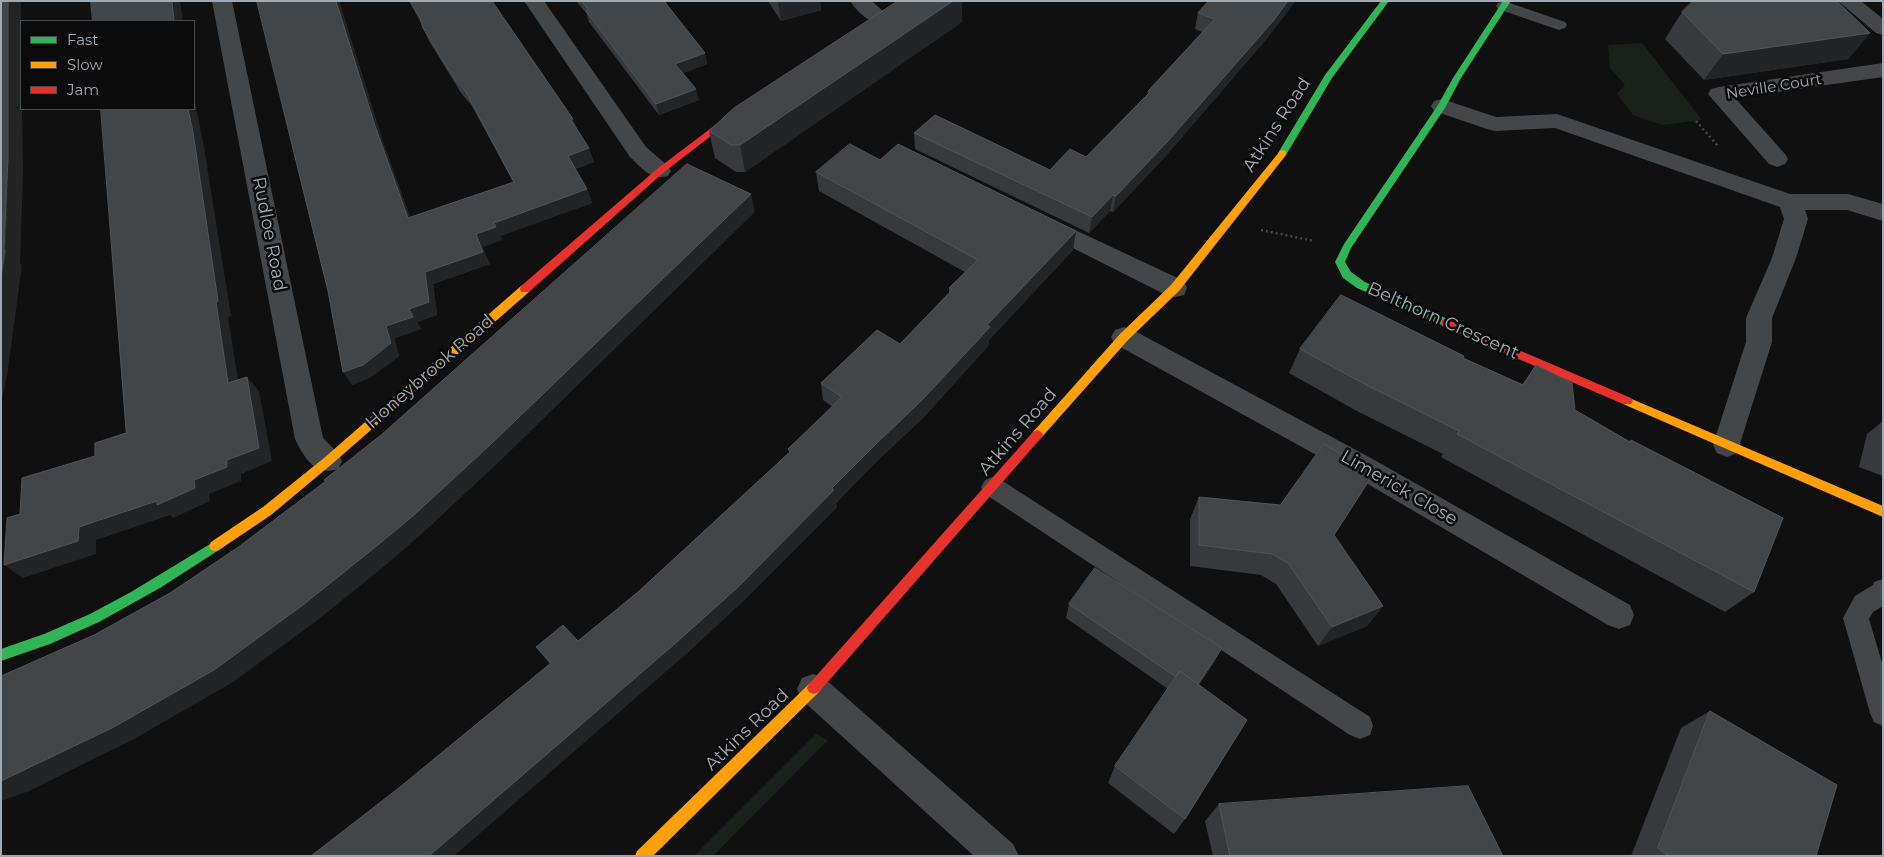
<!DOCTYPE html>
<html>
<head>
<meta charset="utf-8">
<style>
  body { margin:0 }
  #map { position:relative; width:1884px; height:857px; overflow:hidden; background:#101010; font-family:Montserrat,sans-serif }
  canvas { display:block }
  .frame { position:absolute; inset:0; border:2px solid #9faab3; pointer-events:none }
  .legend { position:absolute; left:20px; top:20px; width:175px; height:90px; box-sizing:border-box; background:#0b0b0c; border:1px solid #464b4f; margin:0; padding:6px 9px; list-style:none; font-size:15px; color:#9faab3 }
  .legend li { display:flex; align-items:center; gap:10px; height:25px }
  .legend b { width:25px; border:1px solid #464b4f }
</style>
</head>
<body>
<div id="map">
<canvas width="1884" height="857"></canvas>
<div class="frame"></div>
<ul class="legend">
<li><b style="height:6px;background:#30b455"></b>Fast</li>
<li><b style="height:6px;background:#ff9f0a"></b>Slow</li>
<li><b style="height:6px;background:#e5322d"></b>Jam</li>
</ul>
</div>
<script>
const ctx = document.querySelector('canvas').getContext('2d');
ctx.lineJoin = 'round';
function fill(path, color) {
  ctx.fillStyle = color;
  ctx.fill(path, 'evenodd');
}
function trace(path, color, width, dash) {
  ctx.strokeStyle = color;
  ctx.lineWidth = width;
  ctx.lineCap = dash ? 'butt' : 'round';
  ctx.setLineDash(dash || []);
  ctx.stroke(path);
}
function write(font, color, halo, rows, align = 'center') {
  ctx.font = font + ' Montserrat,sans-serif';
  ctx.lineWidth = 5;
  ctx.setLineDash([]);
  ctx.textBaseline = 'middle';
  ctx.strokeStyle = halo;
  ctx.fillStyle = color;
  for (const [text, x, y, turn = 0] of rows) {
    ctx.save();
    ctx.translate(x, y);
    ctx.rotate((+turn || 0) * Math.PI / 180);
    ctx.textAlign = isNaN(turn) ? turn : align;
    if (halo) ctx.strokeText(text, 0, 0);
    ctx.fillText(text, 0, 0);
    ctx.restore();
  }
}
fill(new Path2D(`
  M1642,43L1702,120L1662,125L1633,115L1617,94L1625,85L1610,68L1608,45Z
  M816,734L828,740L713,856H694Z`), '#1a211a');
trace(new Path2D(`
  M1696,121L1718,146
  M1261,230L1314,241`), '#45484b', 2.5, [2, 3]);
fill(new Path2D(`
  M1504,1L1565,22L1567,25L1565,28L1559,30L1498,9L1496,6L1498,3Z
  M993,477L1001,480L1370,717L1373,726L1370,735L1360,739L1350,735L985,494L981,487L985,480Z
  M1883,579V606L1873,612L1869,619L1883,666V726L1874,722L1870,713L1843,618L1855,596L1873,585L1874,582Z`), '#444749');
fill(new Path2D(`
  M212,1H232L323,438L338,453L342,461L338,469C315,477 304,457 295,439Z
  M524,1H544L646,147L668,166L671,171L668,176C651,181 642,168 630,157Z
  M850,1H872L891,19L888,23C873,27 858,13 850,1Z
  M1838,1H1861L1883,19V35L1876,33Z
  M1883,63V77L1735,98L1785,154L1788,159L1785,164L1777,167L1769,164L1708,94L1711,89L1719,87Z
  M1442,99L1496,117L1557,114L1790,194H1848L1883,204V221L1847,210H1805L1808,219L1796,258L1772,318V342L1737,453L1727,457L1717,453L1713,445L1746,342V318L1772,258L1784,219L1780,207L1555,128L1495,131L1487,129L1434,111L1431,106L1434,101Z
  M1041,214L1184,281L1187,288L1184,295L1175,297L1166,295L1033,228L1029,222L1033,216Z
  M1124,327L1133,330L1369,457L1630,605L1634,615L1630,625L1619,629L1608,625L1349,473L1115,344L1111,337L1115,330Z
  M813,674L824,678L1013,844L1019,856H974L802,700L797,689L802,678Z`), '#444749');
fill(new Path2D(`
  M1381,1H1389L1332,78L1286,155H1280L1278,153L1325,75Z
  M1503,1H1511L1461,78L1445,108L1351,248L1345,262L1351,272L1365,282L1450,320L1451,323L1450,326L1446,327L1357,288L1343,278L1335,262L1344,244L1438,105L1453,78Z
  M215,541L219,542L221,546L219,550L160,588L99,622L50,644L1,661V649L44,634L90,614L131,592Z`), '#30b455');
fill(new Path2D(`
  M1283,150L1286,151V155L1179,291L1128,340L1041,438H1033L1031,435L1033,432L1120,334L1171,285L1280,151Z
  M525,285L530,289L529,292L332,464L271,515L219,550L215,551L211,550L209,546L211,542L263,507L324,458L521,286Z
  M1627,397L1883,506V517L1623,404L1621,401L1623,398Z
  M814,682L819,684L821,688L819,692L653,856H635L637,851L809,684Z`), '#ff9f0a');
fill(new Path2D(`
  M739,107L742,108V112L663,173L529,292H521L520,289L521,286L657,169Z
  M1446,319L1631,398L1633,401L1631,404H1623L1442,326L1441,323L1442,320Z
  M1037,430L1041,432L1043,435L1041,438L819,692L814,694L809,692L807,688L809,684L1033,432Z`), '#e5322d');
fill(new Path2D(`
  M257,1H339L382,139L410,217L513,182L472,106L461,93L429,41L422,25L409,1H492L573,119L577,129L594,162L575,169L587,189L592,203L500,236L502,240L482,247L490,264L433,284L437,315L417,322L421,329L394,338L399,356L371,377L352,385L328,291Z
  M576,1H664L705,53L707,64L683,73L699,100L659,115L589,22L587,14Z
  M768,1H820L821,10L781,21Z
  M1682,12L1870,33L1848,59L1704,80L1665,39Z
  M1198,13L1269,36L1164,158L1113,212L1110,211L1089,233L915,149L914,133L1050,170L1086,157L1147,95L1148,91L1202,32L1195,29Z
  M962,22L745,172H736L715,158L709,131Z
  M880,160L1073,250L989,340V345L923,418L876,462L836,503L837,507L742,602L685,655L400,787L550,664L536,647L578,641L638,592L789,453L788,449L833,407L823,400L821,383L900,344L949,293V288L965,272L819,191L816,172Z
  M1300,349L1463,358L1522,385L1536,365L1575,410L1629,441L1631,440L1754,592L1725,612L1441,457L1443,454L1355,410L1289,373Z
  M1883,421V476L1859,467L1867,434Z
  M1199,497L1334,536L1383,606L1367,626L1318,646L1276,584L1261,575L1190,566V519Z
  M1069,604L1215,661L1199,685L1185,819L1174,834L1108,783L1115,766L1168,689L1066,618Z
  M1710,711L1816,856H1631L1681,728Z
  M1219,804L1503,856H1213L1205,821Z`), '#38393c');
fill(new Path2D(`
  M8,1H21V109H22L23,174L20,264L22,265L7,376L1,403V278Z
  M172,1H180L183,21H174Z
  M336,1H339L382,139L415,231L408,218L375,126Z
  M781,1H820L821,10L781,21L778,2Z
  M953,1H962V22L745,172L740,145Z
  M1288,1H1296L1269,36L1164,158L1113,212L1116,196Z
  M1870,33L1848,59L1704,80L1723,54Z
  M705,53L707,64L678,75L675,64Z
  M696,89L699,100L659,115L656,104Z
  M194,97L204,147L231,316L228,317L241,398L228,383L188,109H194Z
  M573,119L578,132L571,120Z
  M589,148L594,162L573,169L568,156Z
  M587,189L592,203L500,236L494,223Z
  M751,194L755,212L501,460L426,530L387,564L319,619L233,682L134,739L29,791L1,801V781Z
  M1113,195L1110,211L1089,233L1092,217Z
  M496,227L502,240L482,247L490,264L433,284L437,315L417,322L421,329L394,338L399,356L371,377L352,385L343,372L386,326L409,309L425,272L476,234Z
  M1076,231L1073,250L989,340V345L923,418L876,462L836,503L837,507L742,602L685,655L454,856H428L832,488Z
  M247,377L259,391L272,461L241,474V481L209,494L210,501L173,518L170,515L96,540V554L23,578L4,565L79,527L157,501L194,480L227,460Z
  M1383,606L1367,626L1318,646L1332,627Z
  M1222,648L1215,661L1188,702L1195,690Z`), '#232425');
const building = new Path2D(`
  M1,1H8V158L4,250H5L1,278Z
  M91,1H172L174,21H93Z
  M257,1H336L375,126L408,218L514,182L466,92L455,80L423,28L420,18L410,1H492L573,119L571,120L589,148L568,156L587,189L494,223L496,227L476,234L483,252L425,272L429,302L409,309L413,317L386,326L391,343L363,365L343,372L328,291Z
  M582,1H664L705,53L675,64L696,89L656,104L586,11L588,10Z
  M898,1H953L740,145H731L709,131L734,108Z
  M1209,1H1288L1274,20L1168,141L1116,196L1113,195L1092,217L914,133L935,115L1050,170L1070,149L1086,157L1150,92L1148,91L1215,19L1198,13Z
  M1693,1H1837L1870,33L1723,54L1682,12Z
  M101,109H188L193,132L218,301L216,302L228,383L247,377L259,448L227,460V467L194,480L195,488L157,505V501L79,527L78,541L4,565L7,518L20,514L22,478L95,456V443L126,433Z
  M850,144L880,160L898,144L1076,231L987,325L990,327L922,400L875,445L832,488L834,490L737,588L678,641L430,855L428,856H311L400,787L551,663L536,647L563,625L578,641L638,592L791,451L788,449L842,397L821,383L877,330L900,344L952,290L949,288L978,260L816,172Z
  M687,164L751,194L491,444L414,515L373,549L303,605L214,670L112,728L1,781V676L94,635L170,593L237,548L326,481L324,480L381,435Z
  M1341,295L1464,356L1463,358L1523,385L1536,365L1572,383L1575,410L1630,442L1631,440L1783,518L1754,592L1457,434L1459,431L1368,386L1300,349Z
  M1324,444L1374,473L1334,535L1383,606L1332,627L1288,563L1272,554L1199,545V497L1280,505Z
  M1095,568L1222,648L1198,684L1180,671L1176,677L1069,604Z
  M1180,671L1247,720L1185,819L1115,766Z
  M1710,711L1837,785L1816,856H1669L1658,848Z
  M1468,786L1503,856H1230L1219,804Z`);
fill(building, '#434649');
trace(building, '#515559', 1);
write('15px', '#9faab3', '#0b0b0c', [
  ["Neville Court",1774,87,-9]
]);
write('18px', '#9faab3', '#0b0b0c', [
  ["Atkins Road",1277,125,-57],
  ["Rudloe Road",269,234,79],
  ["Belthorn Crescent",1443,321,24],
  ["Honeybrook Road",430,372,-41],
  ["Atkins Road",1018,432,-49],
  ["Limerick Close",1399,488,30],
  ["Atkins Road",747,730,-44]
]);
</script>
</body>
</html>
